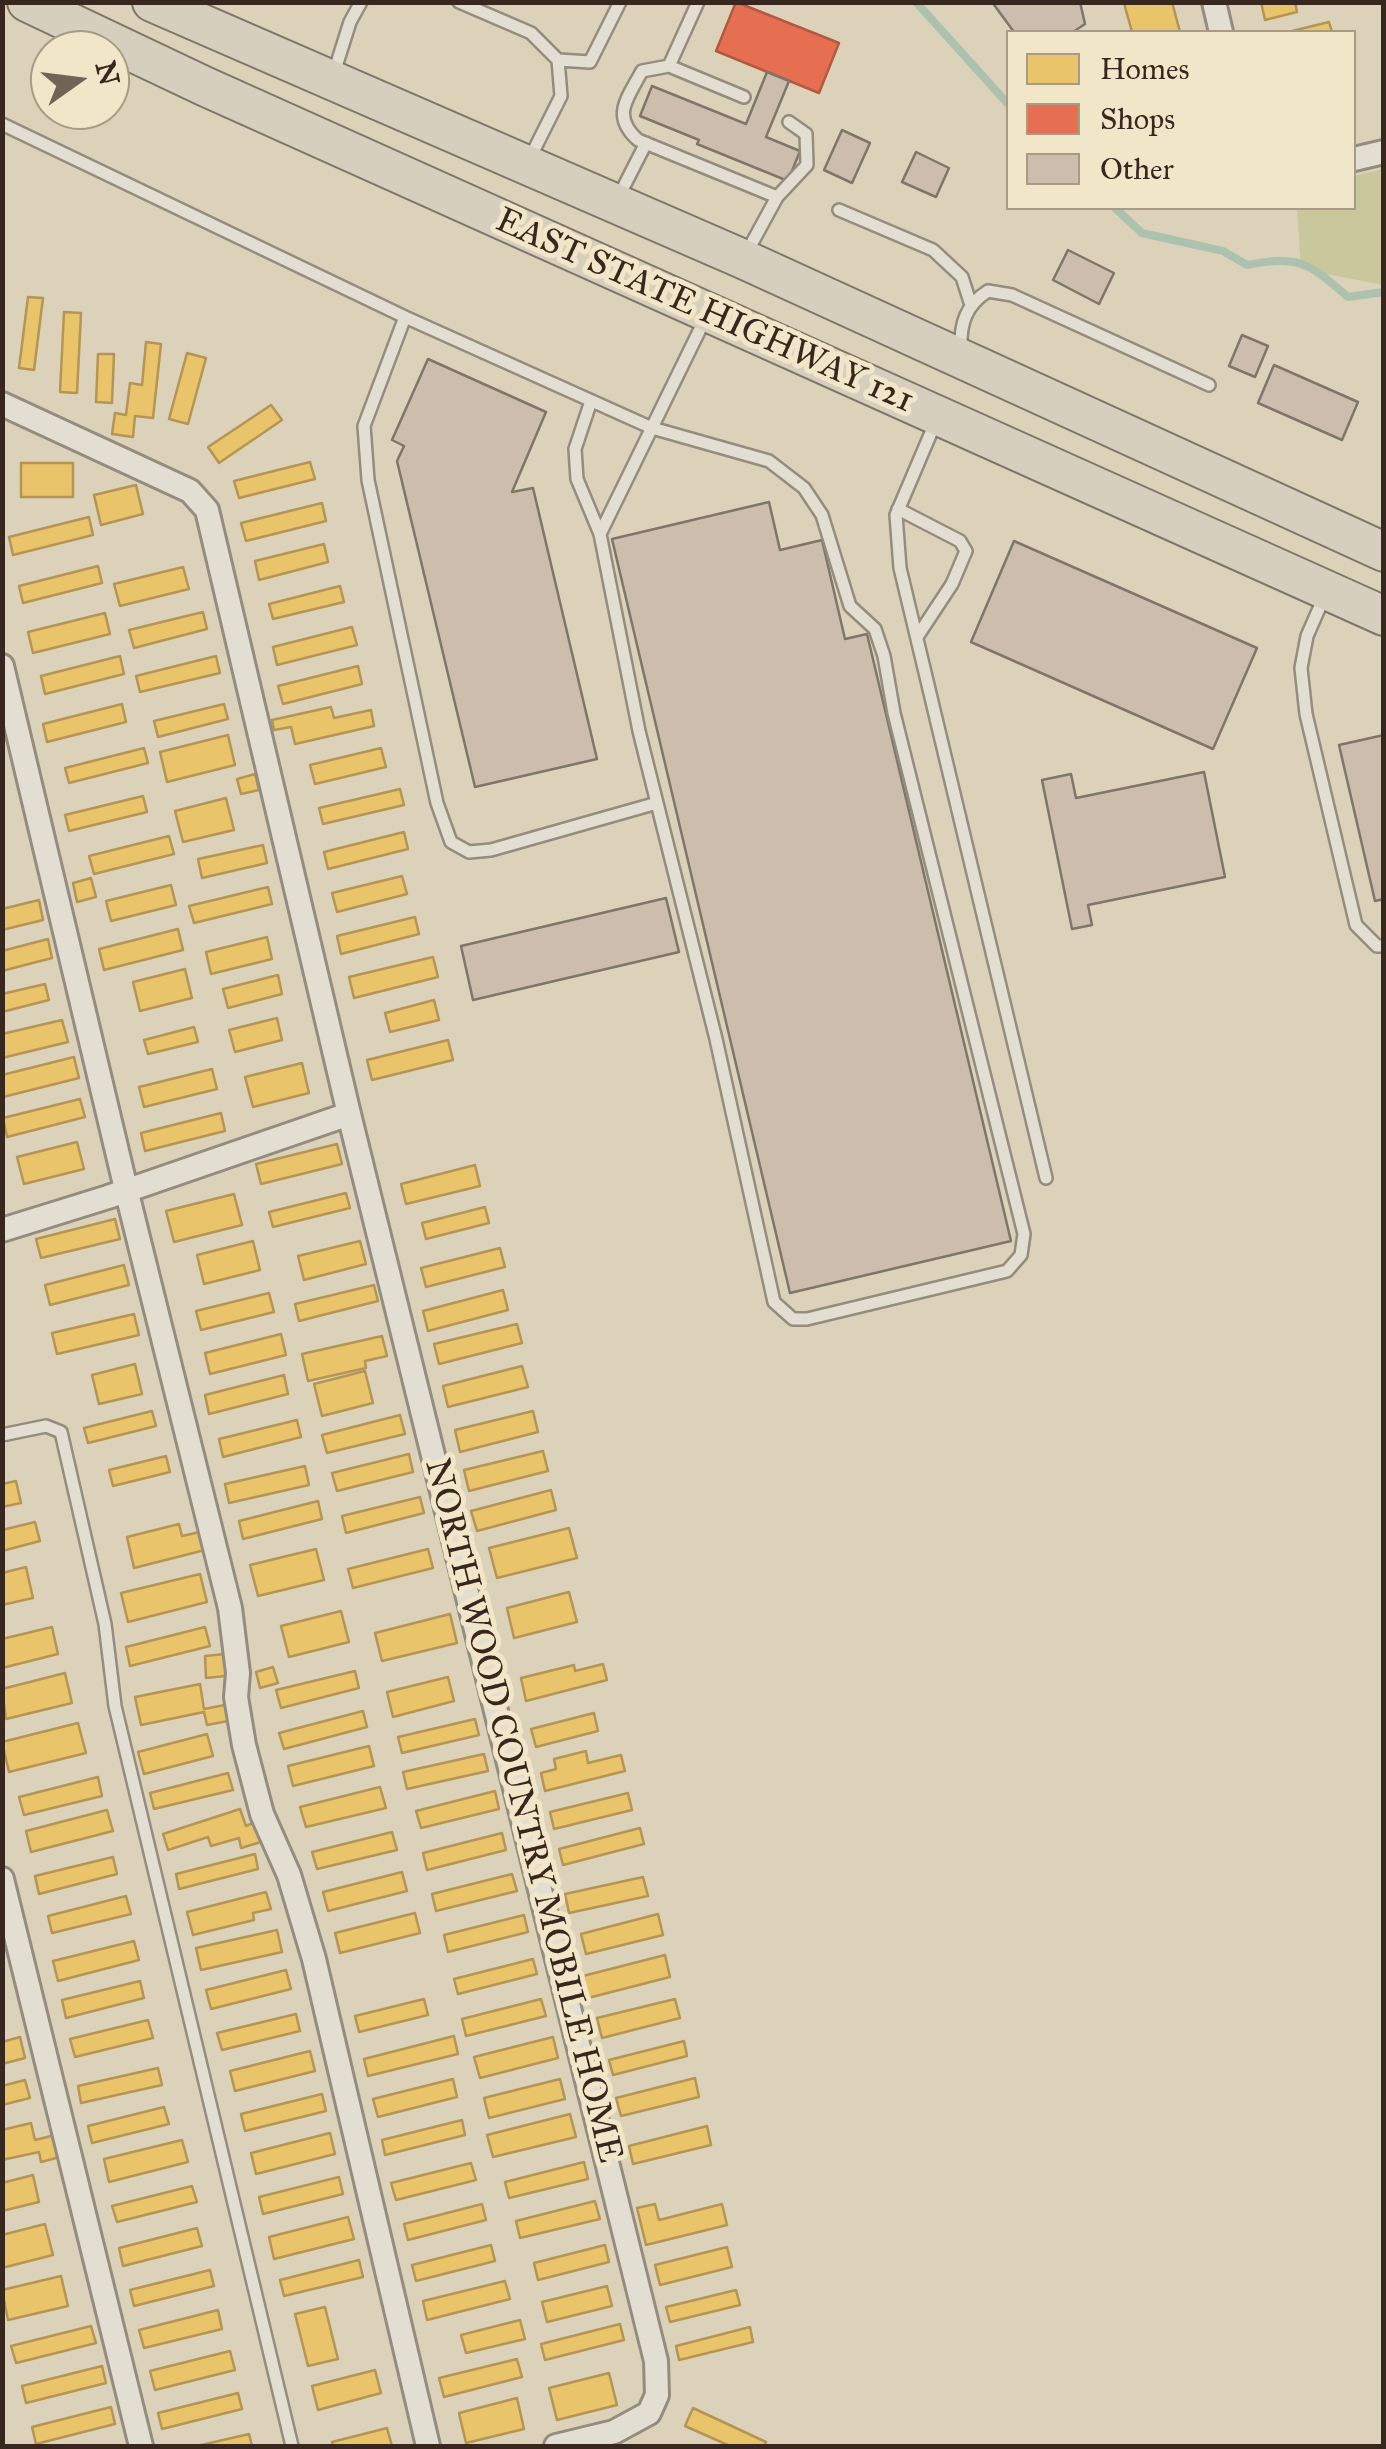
<!DOCTYPE html>
<html>
<head>
<meta charset="utf-8">
<style>
  body { margin:0 }
  #map { position:relative; width:1386px; height:2449px; overflow:hidden; background:#dcd2b9; font-family:"IM FELL Great Primer",serif }
  canvas { display:block }
  .frame { position:absolute; inset:0; border:5px solid #38271f; pointer-events:none }
  .legend { position:absolute; left:1006px; top:30px; width:350px; height:180px; box-sizing:border-box; background:#f2e6c8; border:2px solid #a89a84; margin:0; padding:12px 18px; list-style:none; font-size:30px; color:#38271f }
  .legend li { display:flex; align-items:center; gap:20px; height:50px }
  .legend b { width:50px; border:2px solid #a89a84 }
  .north { position:absolute; left:30px; top:30px; width:100px; height:100px; box-sizing:border-box; background:#f2e6c8; border:2px solid #a89a84; border-radius:50%; rotate:76deg; font-size:28px; font-weight:700; line-height:40px; text-align:center; color:#38271f }
  .north::after { content:''; display:block; margin:auto; width:35px; height:45px; background:#716355; clip-path:polygon(50% 0,100% 100%,50% 72%,0 100%) }
</style>
</head>
<body>
<div id="map">
<canvas width="1386" height="2449"></canvas>
<div class="frame"></div>
<ul class="legend">
<li><b style="height:28px;background:#e9c46a"></b>Homes</li>
<li><b style="height:28px;background:#e76f51"></b>Shops</li>
<li><b style="height:28px;background:#cdbdac"></b>Other</li>
</ul>
<div class="north">N</div>
</div>
<script>
const ctx = document.querySelector('canvas').getContext('2d');
ctx.lineJoin = 'round';
function fill(path, color) {
  ctx.fillStyle = color;
  ctx.fill(path, 'evenodd');
}
function trace(path, color, width, dash) {
  ctx.strokeStyle = color;
  ctx.lineWidth = width;
  ctx.lineCap = dash ? 'butt' : 'round';
  ctx.setLineDash(dash || []);
  ctx.stroke(path);
}
function write(font, color, halo, rows, align = 'center') {
  ctx.font = font + ' "IM FELL Great Primer",serif';
  ctx.lineWidth = 10;
  ctx.setLineDash([]);
  ctx.textBaseline = 'middle';
  ctx.strokeStyle = halo;
  ctx.fillStyle = color;
  for (const [text, x, y, turn = 0] of rows) {
    ctx.save();
    ctx.translate(x, y);
    ctx.rotate((+turn || 0) * Math.PI / 180);
    ctx.textAlign = isNaN(turn) ? turn : align;
    if (halo) ctx.strokeText(text, 0, 0);
    ctx.fillText(text, 0, 0);
    ctx.restore();
  }
}
fill(new Path2D(`
  M1383,169V285L1301,269L1297,208H1354V176Z`), '#cac79d');
const homes = new Path2D(`
  M1172,2L1180,32H1132L1124,3Z
  M1261,2H1295L1297,12L1265,20Z
  M1329,22L1332,32H1288Z
  M28,297L43,298L34,370L19,368Z
  M64,312L81,313L77,393L60,392Z
  M146,342L161,344L153,418L135,416L133,437L112,434L115,413L126,415L130,383L142,385Z
  M187,353L206,358L188,424L169,419Z
  M98,354H114L112,403L96,402Z
  M271,405L282,420L219,463L208,447Z
  M310,462L315,479L239,498L234,481Z
  M21,463H73V497H21Z
  M136,485L143,514L101,525L94,495Z
  M322,503L326,521L246,541L241,523Z
  M89,517L93,535L13,555L9,537Z
  M324,544L328,562L259,580L255,561Z
  M98,566L102,583L23,603L19,586Z
  M183,567L189,589L120,606L114,584Z
  M340,586L344,602L273,619L269,604Z
  M203,612L207,629L134,648L129,630Z
  M105,613L110,634L33,653L28,632Z
  M352,627L357,645L277,665L273,647Z
  M120,656L124,674L45,694L41,676Z
  M216,656L220,673L140,692L136,676Z
  M358,666L362,684L283,704L278,686Z
  M122,704L126,722L47,742L43,724Z
  M224,704L228,719L158,737L154,721Z
  M331,707L334,718L371,710L374,726L295,744L291,727L274,730L272,720Z
  M228,735L235,765L167,782L160,752Z
  M144,748L148,763L69,783L65,768Z
  M381,748L386,767L315,784L310,765Z
  M255,774L259,790L241,794L237,779Z
  M400,789L404,805L323,824L319,808Z
  M143,796L147,812L69,831L65,815Z
  M226,798L234,830L183,842L175,811Z
  M404,832L408,849L328,869L324,852Z
  M169,836L174,854L94,874L89,856Z
  M263,845L267,863L202,878L198,859Z
  M402,876L407,894L337,912L332,893Z
  M91,878L96,897L77,902L73,883Z
  M171,885L176,905L111,921L106,901Z
  M268,887L272,904L194,923L189,906Z
  M39,900L43,920L2,930V909Z
  M415,917L419,934L341,954L337,936Z
  M178,929L183,950L104,970L99,949Z
  M267,937L272,959L211,974L206,952Z
  M48,939L52,958L2,971V951Z
  M433,957L438,977L354,998L349,977Z
  M185,969L192,998L140,1011L133,982Z
  M278,975L282,994L228,1008L223,989Z
  M45,984L49,1000L2,1012V994Z
  M434,1000L439,1020L390,1032L385,1013Z
  M277,1018L282,1040L235,1052L229,1030Z
  M62,1020L68,1042L2,1058V1034Z
  M194,1027L198,1042L148,1054L144,1040Z
  M448,1040L453,1060L372,1080L367,1060Z
  M74,1057L79,1078L3,1097L2,1075Z
  M302,1063L309,1093L253,1107L245,1077Z
  M212,1069L217,1089L144,1107L139,1087Z
  M80,1099L85,1117L7,1137L3,1118Z
  M221,1113L225,1131L145,1151L141,1133Z
  M77,1142L84,1169L24,1184L17,1157Z
  M337,1144L342,1164L261,1184L256,1164Z
  M475,1165L480,1186L406,1204L401,1184Z
  M346,1193L350,1208L273,1227L269,1212Z
  M234,1194L242,1225L174,1242L166,1211Z
  M485,1207L489,1223L426,1239L422,1223Z
  M115,1219L120,1239L41,1258L36,1239Z
  M253,1241L260,1270L204,1284L197,1255Z
  M360,1241L366,1264L304,1280L298,1256Z
  M500,1248L505,1267L426,1287L421,1268Z
  M124,1265L129,1285L50,1305L45,1285Z
  M374,1285L378,1301L299,1321L295,1304Z
  M503,1290L508,1310L428,1331L423,1311Z
  M269,1293L274,1312L201,1330L196,1311Z
  M134,1314L139,1335L57,1354L52,1333Z
  M517,1324L522,1343L439,1364L434,1344Z
  M281,1334L286,1355L210,1374L205,1353Z
  M382,1336L387,1356L365,1361L366,1368L308,1381L302,1354Z
  M135,1364L142,1394L99,1404L92,1375Z
  M522,1366L528,1387L448,1407L443,1386Z
  M365,1371L373,1403L322,1416L314,1384Z
  M284,1375L288,1394L209,1414L205,1395Z
  M152,1411L156,1426L88,1443L84,1428Z
  M533,1411L538,1432L460,1452L455,1430Z
  M400,1415L405,1434L327,1453L322,1435Z
  M297,1420L301,1437L223,1457L219,1439Z
  M543,1451L548,1471L469,1491L464,1470Z
  M409,1454L413,1472L337,1491L332,1473Z
  M166,1456L170,1472L113,1486L109,1470Z
  M305,1466L309,1485L229,1503L225,1484Z
  M16,1481L21,1503L2,1507V1484Z
  M551,1490L556,1510L477,1531L471,1511Z
  M420,1497L424,1513L346,1533L342,1516Z
  M318,1501L322,1519L243,1539L239,1521Z
  M35,1522L40,1541L2,1551V1530Z
  M179,1524L182,1536L200,1532L205,1550L134,1568L127,1537Z
  M569,1528L577,1558L497,1578L489,1548Z
  M316,1549L324,1580L258,1596L250,1565Z
  M428,1549L433,1568L353,1588L348,1569Z
  M26,1567L33,1598L2,1605V1573Z
  M200,1574L207,1602L128,1622L121,1593Z
  M569,1592L577,1622L514,1638L507,1608Z
  M341,1611L349,1642L289,1657L281,1626Z
  M450,1614L457,1643L382,1661L375,1633Z
  M52,1627L58,1654L2,1668V1639Z
  M205,1627L210,1646L130,1666L126,1647Z
  M225,1654L226,1676L206,1678L205,1656Z
  M603,1664L607,1680L526,1701L521,1678L574,1665L575,1671Z
  M273,1667L278,1683L260,1688L256,1672Z
  M355,1671L359,1688L281,1708L276,1690Z
  M65,1673L72,1703L6,1719L2,1689Z
  M448,1677L454,1701L393,1717L387,1692Z
  M200,1684L204,1709L225,1705L228,1721L207,1725L204,1712L141,1725L135,1697Z
  M363,1711L367,1727L284,1749L279,1733Z
  M594,1713L598,1731L536,1747L531,1729Z
  M475,1719L479,1735L402,1753L398,1737Z
  M78,1723L86,1753L9,1772L2,1742Z
  M207,1734L213,1756L144,1774L138,1752Z
  M369,1746L374,1766L293,1786L288,1766Z
  M586,1751L588,1763L621,1755L625,1771L545,1791L541,1773L556,1769L554,1759Z
  M484,1754L488,1771L407,1789L403,1772Z
  M228,1773L233,1790L154,1809L150,1793Z
  M98,1777L102,1796L24,1815L19,1797Z
  M380,1787L386,1808L306,1827L300,1807Z
  M495,1791L499,1809L421,1828L416,1811Z
  M628,1793L632,1810L554,1829L550,1812Z
  M240,1809L246,1826L255,1822L261,1842L241,1848L239,1838L211,1846L208,1837L168,1850L163,1834Z
  M107,1810L113,1831L31,1852L26,1831Z
  M640,1828L644,1844L563,1865L559,1849Z
  M392,1832L397,1850L317,1869L312,1852Z
  M502,1833L506,1850L427,1870L423,1853Z
  M255,1854L258,1869L179,1889L176,1874Z
  M113,1857L117,1874L39,1894L35,1876Z
  M402,1872L407,1891L328,1911L323,1892Z
  M512,1874L517,1891L436,1911L432,1894Z
  M643,1877L648,1896L569,1913L565,1894Z
  M266,1892L271,1909L253,1913L254,1920L193,1935L187,1912Z
  M126,1896L131,1914L52,1933L48,1916Z
  M415,1913L420,1933L340,1953L335,1933Z
  M658,1914L663,1935L586,1954L581,1934Z
  M524,1915L528,1932L448,1952L444,1935Z
  M277,1930L282,1952L201,1970L196,1948Z
  M134,1941L139,1960L58,1981L53,1961Z
  M665,1955L670,1977L588,1998L583,1976Z
  M533,1959L537,1974L458,1994L454,1979Z
  M286,1970L291,1989L211,2009L206,1990Z
  M140,1981L144,1998L66,2018L62,2000Z
  M424,1999L428,2015L359,2032L355,2016Z
  M541,1999L546,2016L466,2036L462,2019Z
  M675,1999L680,2018L602,2038L597,2018Z
  M296,2014L300,2031L222,2050L217,2033Z
  M148,2020L153,2038L75,2057L70,2039Z
  M454,2036L458,2054L368,2076L364,2059Z
  M20,2037L25,2058L2,2064V2042Z
  M553,2037L558,2058L480,2078L474,2057Z
  M684,2041L687,2056L613,2075L609,2060Z
  M310,2051L315,2071L235,2091L230,2071Z
  M158,2068L162,2085L81,2103L78,2086Z
  M695,2078L699,2097L621,2116L616,2098Z
  M453,2079L457,2097L378,2117L373,2099Z
  M560,2079L565,2099L489,2118L484,2098Z
  M25,2080L30,2098L2,2105V2086Z
  M322,2094L326,2111L245,2131L241,2114Z
  M164,2107L169,2124L92,2143L88,2126Z
  M570,2114L576,2137L493,2157L487,2135Z
  M462,2120L465,2135L385,2155L382,2140Z
  M31,2123L35,2140L55,2135L60,2157L41,2162L39,2152L2,2160V2130Z
  M707,2126L711,2145L633,2164L629,2146Z
  M330,2133L335,2154L256,2174L251,2153Z
  M182,2140L188,2162L109,2182L104,2159Z
  M584,2162L588,2179L509,2198L505,2182Z
  M471,2163L476,2180L396,2200L391,2183Z
  M33,2175L39,2202L2,2211V2183Z
  M339,2177L343,2194L263,2214L259,2197Z
  M192,2186L197,2202L117,2222L112,2206Z
  M595,2201L600,2219L520,2238L516,2221Z
  M482,2204L486,2220L408,2240L404,2224Z
  M655,2204L659,2220L722,2204L727,2225L646,2245L637,2208Z
  M348,2217L354,2239L274,2259L269,2237Z
  M45,2224L53,2255L2,2268V2235Z
  M197,2228L202,2246L123,2266L119,2248Z
  M491,2245L495,2261L416,2281L412,2265Z
  M605,2245L609,2262L538,2280L534,2263Z
  M727,2247L732,2267L660,2285L655,2265Z
  M359,2260L363,2277L284,2296L280,2280Z
  M210,2270L214,2286L134,2306L130,2290Z
  M61,2276L68,2306L8,2320L2,2290Z
  M505,2281L510,2299L427,2320L423,2301Z
  M607,2286L612,2306L547,2322L542,2302Z
  M736,2290L740,2305L670,2322L666,2307Z
  M325,2307L338,2359L308,2366L295,2314Z
  M218,2310L222,2329L144,2348L139,2330Z
  M520,2320L525,2339L466,2353L461,2335Z
  M620,2324L624,2340L545,2360L541,2344Z
  M91,2326L96,2343L16,2363L11,2346Z
  M750,2327L753,2342L679,2360L676,2346Z
  M230,2351L235,2370L155,2390L150,2371Z
  M517,2359L522,2377L444,2397L439,2378Z
  M102,2366L106,2383L26,2403L22,2386Z
  M375,2370L381,2393L318,2410L312,2386Z
  M609,2373L617,2405L557,2420L549,2388Z
  M238,2393L242,2409L162,2429L158,2413Z
  M517,2398L524,2429L466,2443L459,2413Z
  M111,2407L115,2424L36,2444L32,2427Z
  M693,2408L766,2442L764,2446H730L685,2426Z
  M387,2428L392,2446H333L332,2442Z
  M249,2434L252,2446H197Z`);
fill(homes, '#e9c46a');
trace(homes, '#b49554', 2.5);
const shops = new Path2D(`
  M736,2L839,43L819,93L716,51Z`);
fill(shops, '#e76f51');
trace(shops, '#b25942', 2.5);
trace(new Path2D(`
  M916,2L1008,104
  M1115,208L1142,233L1223,251L1247,265C1301,255 1308,263 1348,297L1384,292`), '#acc1ae', 8);
const building = new Path2D(`
  M992,2H1080L1085,24L1073,32H1014Z
  M767,72L789,81L766,137L800,151L788,181L697,144L699,140L640,116L652,86L746,124Z
  M842,130L870,143L852,183L824,170Z
  M916,152L949,168L936,197L902,182Z
  M1068,250L1114,273L1099,304L1053,280Z
  M1242,335L1268,346L1255,377L1229,366Z
  M428,359L546,412L512,492L533,488L597,759L475,787L397,461L404,446L392,440Z
  M1274,365L1358,402L1342,440L1258,403Z
  M769,502L780,550L822,540L845,639L867,634L1011,1241L790,1293L612,539Z
  M1014,541L1257,648L1213,749L971,642Z
  M1384,735V899L1375,901L1339,745Z
  M1204,772L1225,877L1088,905L1092,925L1072,929L1042,780L1071,774L1076,798Z
  M666,898L679,952L473,1000L461,946Z`);
fill(building, '#cdbdac');
trace(building, '#7d7669', 2.5);
const lane = new Path2D(`
  M459,2L531,33L558,60L561,96L528,162
  M558,60L590,62L620,2
  M669,66L698,2
  M333,76L350,22L361,2
  M744,97L669,66L642,71C627,99 611,116 638,140L777,197
  M2,124L405,317L652,428L769,461L804,488L822,515L850,606L875,629L884,656L894,713L1024,1234L1021,1255L1007,1271L807,1319H793L774,1302L716,1039L639,731L600,534L706,317
  M618,198L646,143
  M839,210L933,250L962,277L970,302
  M746,254L777,197L807,165L806,134L789,122
  M405,317L364,426L368,480L437,803L451,842L469,852L491,850L657,803
  M961,349C960,323 966,305 988,291L1012,295L1209,385
  M591,401L575,449L577,479L600,534
  M936,421L896,515L900,568L1046,1178
  M898,509L960,541L966,551L952,584L917,637
  M1325,595L1307,636L1301,668L1306,714L1356,925L1377,946H1384
  M2,1435L46,1426L61,1432L105,1624L115,1706L292,2446`);
const street = new Path2D(`
  M1214,2L1221,32
  M1354,159L1384,152
  M2,404L190,491L207,510L349,1114L656,2361L657,2395L649,2413L614,2432L556,2446
  M2,666L126,1189L230,1608L238,1673L236,1697L244,1745L262,1814L289,1875L314,1959L428,2446
  M2,1230L108,1197L349,1114
  M2,1879L141,2446`);
const primary = new Path2D(`
  M27,2L204,86L1384,616
  M152,2L743,259L1384,552`);
trace(lane, '#948c7e', 16);
trace(street, '#948c7e', 28);
trace(primary, '#7d7669', 42);
trace(lane, '#e3ded2', 11);
trace(street, '#e3ded2', 22);
trace(primary, '#d7cfbd', 38);
write('35px', '#38271f', '#f2e6c8', [
  ["EAST STATE HIGHWAY 121",704,312,24],
  ["NORTH WOOD COUNTRY MOBILE HOME",522,1811,76]
]);
</script>
</body>
</html>
